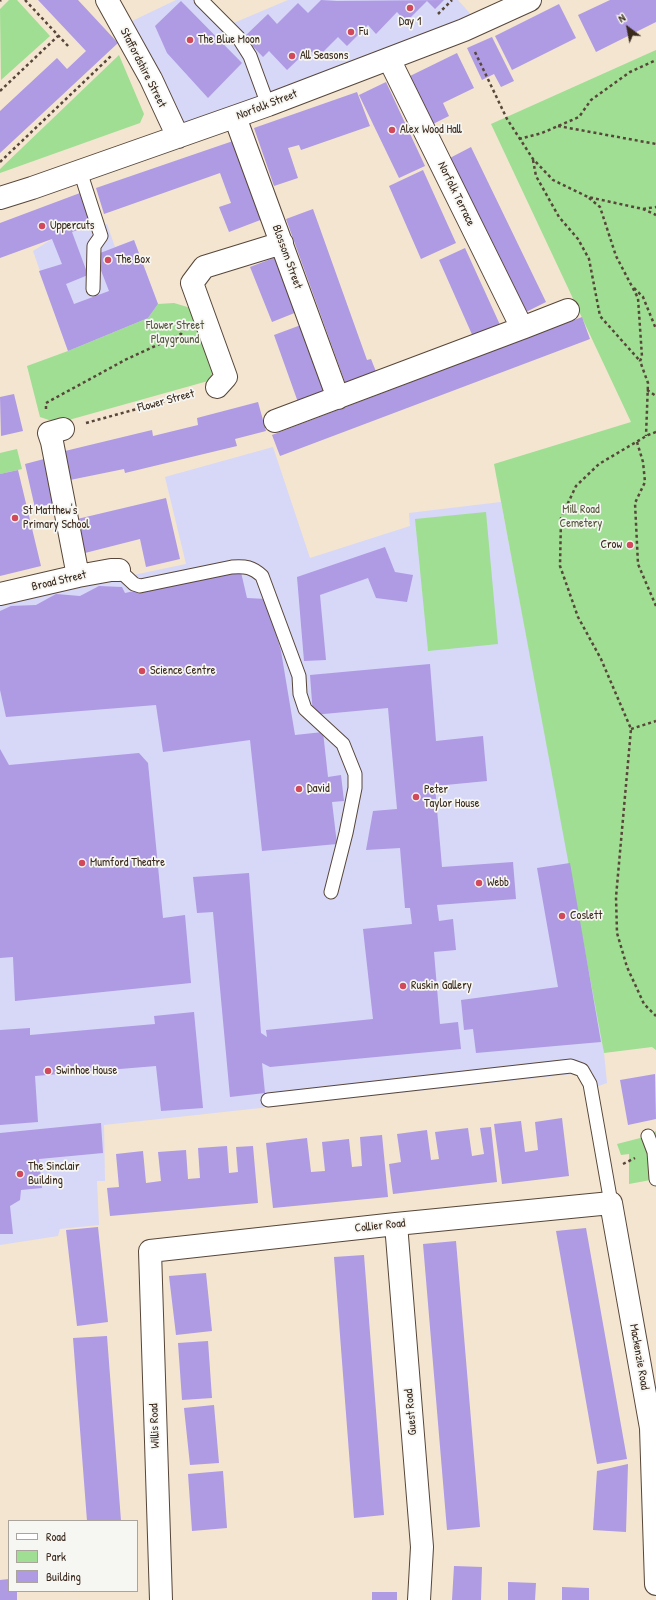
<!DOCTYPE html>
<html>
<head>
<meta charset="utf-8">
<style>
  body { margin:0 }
  #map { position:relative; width:656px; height:1600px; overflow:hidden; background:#f3e5d0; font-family:"Patrick Hand",sans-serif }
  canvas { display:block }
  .legend { position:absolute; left:8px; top:1520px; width:130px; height:72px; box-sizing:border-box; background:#f6f6f2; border:1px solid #aba49d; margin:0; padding:5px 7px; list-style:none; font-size:12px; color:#3b2a1e }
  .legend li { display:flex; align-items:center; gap:8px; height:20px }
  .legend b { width:20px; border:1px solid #aba49d }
  .north { position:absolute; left:608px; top:8px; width:40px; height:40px; -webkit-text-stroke:3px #f6f6f2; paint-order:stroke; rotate:328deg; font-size:11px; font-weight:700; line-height:16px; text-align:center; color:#3b2a1e }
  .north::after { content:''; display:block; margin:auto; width:14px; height:18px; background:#3b2a1e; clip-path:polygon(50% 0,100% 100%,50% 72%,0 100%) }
</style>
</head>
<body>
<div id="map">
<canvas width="656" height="1600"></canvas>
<ul class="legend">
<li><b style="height:5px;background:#fff"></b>Road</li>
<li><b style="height:11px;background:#9fde93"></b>Park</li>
<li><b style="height:11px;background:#af9ae4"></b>Building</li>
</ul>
<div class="north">N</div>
</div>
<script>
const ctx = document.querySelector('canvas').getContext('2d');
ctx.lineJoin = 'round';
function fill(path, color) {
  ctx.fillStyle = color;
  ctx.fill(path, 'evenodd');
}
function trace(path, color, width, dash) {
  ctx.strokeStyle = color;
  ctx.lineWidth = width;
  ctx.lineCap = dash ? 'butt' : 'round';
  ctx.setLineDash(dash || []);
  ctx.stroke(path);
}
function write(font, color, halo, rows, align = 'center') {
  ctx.font = font + ' "Patrick Hand",sans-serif';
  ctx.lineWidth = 3.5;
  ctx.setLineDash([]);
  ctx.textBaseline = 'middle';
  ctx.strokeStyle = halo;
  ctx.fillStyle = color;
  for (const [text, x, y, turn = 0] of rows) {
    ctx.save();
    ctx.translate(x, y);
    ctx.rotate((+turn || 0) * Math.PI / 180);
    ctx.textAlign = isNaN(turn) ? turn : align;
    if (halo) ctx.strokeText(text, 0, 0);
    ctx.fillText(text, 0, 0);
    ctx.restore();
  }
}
fill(new Path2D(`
  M176,0H206L229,25L288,0H458L474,18L181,130L130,22Z
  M107,224L115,247L134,240L158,304L148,318L68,351L33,251L52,239L72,232Z
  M273,447L310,558L410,526L409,513L501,502L570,863L604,1053L607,1083L596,1087L592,1072L104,1125L105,1181H97L99,1225L60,1229L58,1236L0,1245V603L186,564L165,477Z`), '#d7d7f8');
fill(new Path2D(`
  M9,0H17L50,36L1,80L0,9Z
  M656,50V1050L652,1047L604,1053L494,464L631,422L491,124Z
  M119,55L144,114L140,123L0,173V169Z
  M174,303L194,309L216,368L208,381L58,423L40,417L27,366L68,351L148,318L158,304Z
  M17,449L22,469L0,474V453Z
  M486,512L498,644L428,651L415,519Z
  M656,1131V1179L629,1184V1154L621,1155L617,1144L648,1136Z`), '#9fde93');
fill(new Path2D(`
  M38,0H78L118,43L0,153V111L57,58L67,69L86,51Z
  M321,0L337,1L444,0L435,9L427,1L406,22L397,12L376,34L368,25L347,46L338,37L317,58L309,49L287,70L269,51L263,57L244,37L268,14L277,24L298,3L308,13Z
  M610,0H656V22L596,52L578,15Z
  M181,1L242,63L208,98L167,53L155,26Z
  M559,4L576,38L512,70L495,36Z
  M492,37L514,81L501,87L494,74L482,80L467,48Z
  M457,53L474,88L443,103L449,116L433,124L410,76Z
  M386,82L425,166L399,178L359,95Z
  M357,92L370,126L301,150L299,145L288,148L298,178L274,186L254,128Z
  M233,141L263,219L229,232L219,207L231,203L220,173L104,214L96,188Z
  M471,147L546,302L524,313L448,159Z
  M423,170L456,243L421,259L389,186Z
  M80,193L93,225L72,232L88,275L66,284L74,304L109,291L95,255L134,240L158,304L148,318L68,351L39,271L62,264L52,239L0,258V223Z
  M313,209L367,360L371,359L377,374L346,385L286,219Z
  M465,248L501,327L474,339L439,260Z
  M276,257L297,312L272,322L250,267Z
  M582,317L590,339L280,456L272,435Z
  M301,325L326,396L299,405L274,335Z
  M14,394L23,431L1,436L0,397Z
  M258,402L266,431L235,439L237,446L125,473L124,469L70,480L65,451L152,430L153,436L198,425L197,418Z
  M44,459L54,503L35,508L25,464Z
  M18,470L41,566L0,576V474Z
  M166,498L180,559L146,567L140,539L81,554L73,520Z
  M385,547L395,572L413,575L407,602L376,598L368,578L320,595L326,660L304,661L297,577Z
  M240,568L247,598L266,599L281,651L295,735L323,732L328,777L341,775L344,801L332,802L337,844L262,851L250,740L163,752L156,705L6,717L0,690V611L11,606L36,605L56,594L80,596L99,586L122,587L125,593Z
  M430,664L436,741L483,736L487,781L435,786L442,867L513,862L516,899L437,905L439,921L453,919L456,950L434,952L440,1024L458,1022L461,1049L270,1067L262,1063L265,1093L230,1097L213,912L197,913L193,877L249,873L261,1033L267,1037L266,1030L373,1019L363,929L412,924L410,908H405L400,848L366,850L373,811L397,809L388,708L313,715L310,675Z
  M0,749L9,765L139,753L148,763L163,918L185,915L191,983L15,1001L13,957L0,958Z
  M570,863L601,1042L476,1053L473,1029L464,1030L461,1000L558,987L537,868Z
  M194,1012L203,1108L161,1111L156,1066L35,1076L38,1122L0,1125V1030L30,1028V1035L155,1024L154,1016Z
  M655,1074L656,1119L628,1125L620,1080Z
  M562,1118L569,1176L502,1184L494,1124L521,1121L525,1152L538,1150L535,1122Z
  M101,1123L103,1153L39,1159L42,1188L21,1190L20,1200L10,1206L13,1234H0V1133Z
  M491,1127L497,1182L393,1194L389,1164L401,1162L397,1134L427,1130L431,1160L439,1159L435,1132L468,1128L472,1156L484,1154L480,1128Z
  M382,1135L388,1197L273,1208L266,1143L307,1138L311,1172L325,1171L322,1142L349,1139L352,1167L362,1166L360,1137Z
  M227,1146L229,1173L238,1172L236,1147L253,1146L258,1203L110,1216L107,1188L119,1187L116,1154L143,1151L146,1183L161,1181L158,1152L186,1150L188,1179L200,1178L198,1148Z
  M98,1227L108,1322L77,1326L66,1230Z
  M586,1228L627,1459L597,1464L556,1231Z
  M456,1241L480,1527L447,1530L423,1244Z
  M364,1255L384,1515L354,1518L334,1257Z
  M206,1273L212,1331L176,1335L169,1276Z
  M107,1336L121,1521H87L73,1338Z
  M208,1341L212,1398L182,1400L178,1343Z
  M214,1405L219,1463L190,1465L184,1408Z
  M628,1464L626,1532L593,1530L597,1471Z
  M223,1471L227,1528L192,1531L188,1474Z
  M454,1566L482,1567L481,1600H452Z
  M9,1579V1591H17V1600H0V1580Z
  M508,1582L536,1583L535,1600H508Z
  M562,1587L589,1588V1600H562Z
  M372,1592H397V1600H372Z`), '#af9ae4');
const service = new Path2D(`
  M201,0L238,37L250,56L268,105
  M80,171L101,236L94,246L93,289
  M119,570L134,584L140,586L232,567C246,566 252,567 262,576L299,676L300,694L305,709L343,744L355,774V788L346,833L331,892
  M268,1100L571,1066L582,1070L590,1084L611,1203
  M648,1136L654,1152L656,1179`);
const minor = new Path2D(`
  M107,0L151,79L178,137
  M235,117L338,398
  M0,198L32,188L268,105L464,30L530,0
  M522,328L568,310
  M217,387L226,377L192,283L204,267L282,243
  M275,421L522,328L389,59
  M63,429L49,433L52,442L78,576
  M0,594L78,576L111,570H119
  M396,1224L422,1547L419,1600
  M161,1600L150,1251L396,1224L611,1203L651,1428L656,1584`);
trace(service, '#574639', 15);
trace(minor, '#574639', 24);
trace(new Path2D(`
  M25,0L69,47
  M0,1L1,0
  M438,14L452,0
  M475,52L507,119L533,159L553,180L588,197L643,209L656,215
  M0,91L58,36
  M558,126L656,144
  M519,139L542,133L579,117L591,100L630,72L656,60
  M533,160L536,176L559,217L578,239L589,259L600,316L640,361
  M0,162L111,56
  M589,198L600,207L616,256L638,298L642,357L640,361L648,383L646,436
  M643,209L656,207
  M634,288L643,297L656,329
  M647,390L656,396
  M46,409V403L125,360L181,334L184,330
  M86,423L195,393
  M656,432L648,435L599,464L576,486L561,518L560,566L578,617L601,659L631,729L616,897L617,933L627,967L644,1004L656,1016
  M637,442L643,462L645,482L635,503L638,564L656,606
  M631,729L656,721
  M623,1164L635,1158`), '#574639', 2.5, [3, 3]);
trace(service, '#fff', 13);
trace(minor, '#fff', 22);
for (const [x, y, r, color] of [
  [410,8,4,"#d1495b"],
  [351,32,4,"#d1495b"],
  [190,40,4,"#d1495b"],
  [292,56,4,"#d1495b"],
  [392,130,4,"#d1495b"],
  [42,226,4,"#d1495b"],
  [108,260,4,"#d1495b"],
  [15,518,4,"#d1495b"],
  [630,545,4,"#d1495b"],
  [142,671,4,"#d1495b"],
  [299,789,4,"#d1495b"],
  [416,797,4,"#d1495b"],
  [82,863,4,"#d1495b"],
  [479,883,4,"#d1495b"],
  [562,916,4,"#d1495b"],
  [403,986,4,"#d1495b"],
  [48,1071,4,"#d1495b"],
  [20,1174,4,"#d1495b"]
]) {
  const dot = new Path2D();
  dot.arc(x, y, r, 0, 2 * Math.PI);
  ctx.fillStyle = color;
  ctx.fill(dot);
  trace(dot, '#f6f6f2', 1.5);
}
write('12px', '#3b2a1e', '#f6f6f2', [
  ["Day 1",410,22,"center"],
  ["Fu",359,32],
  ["The Blue Moon",198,40],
  ["All Seasons",300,56],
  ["Alex Wood Hall",400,130],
  ["Uppercuts",50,226],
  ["The Box",116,260],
  ["St Matthew's",23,511],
  ["Primary School",23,525],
  ["Crow",622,545,"right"],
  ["Science Centre",150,671],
  ["David",307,789],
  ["Peter",424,790],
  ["Taylor House",424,804],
  ["Mumford Theatre",90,863],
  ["Webb",487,883],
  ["Coslett",570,916],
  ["Ruskin Gallery",411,986],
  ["Swinhoe House",56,1071],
  ["The Sinclair",28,1167],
  ["Building",28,1181]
], 'left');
write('12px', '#3b2a1e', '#f6f6f2', [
  ["Staffordshire Street",143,68,63],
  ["Norfolk Street",267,105,-21],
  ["Norfolk Terrace",456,194,64],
  ["Blossom Street",287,257,70],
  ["Flower Street",166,401,-15],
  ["Broad Street",59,581,-13],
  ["Collier Road",380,1226,-6],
  ["Mackenzie Road",639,1357,80],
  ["Guest Road",411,1412,-95],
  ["Willis Road",155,1426,-92]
]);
write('12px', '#54573b', '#f6f6f2', [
  ["Flower Street",175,326],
  ["Playground",175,340],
  ["Mill Road",581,510],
  ["Cemetery",581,524]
]);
</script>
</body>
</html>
